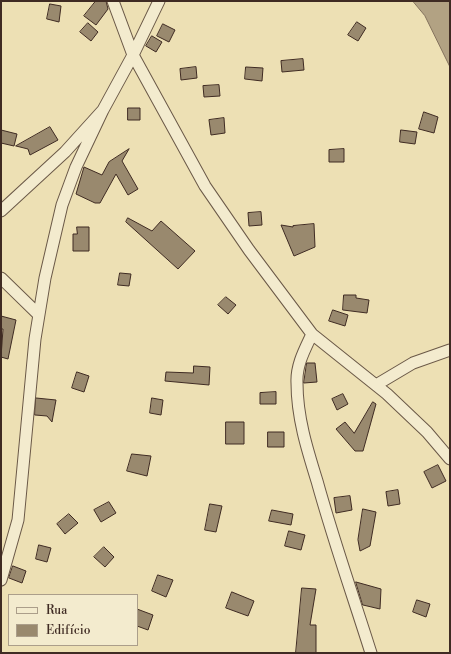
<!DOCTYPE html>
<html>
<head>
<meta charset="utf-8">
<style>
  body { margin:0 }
  #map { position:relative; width:451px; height:654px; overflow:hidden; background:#ede0b4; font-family:"Libre Bodoni",serif }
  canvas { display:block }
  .frame { position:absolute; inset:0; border:2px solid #3f2b23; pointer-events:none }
  .legend { position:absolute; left:8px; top:594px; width:130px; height:52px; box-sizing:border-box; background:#f3ebce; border:1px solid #ab9e8a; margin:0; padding:5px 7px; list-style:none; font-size:12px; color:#3f2b23 }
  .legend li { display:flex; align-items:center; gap:8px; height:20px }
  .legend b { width:20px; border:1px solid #ab9e8a }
</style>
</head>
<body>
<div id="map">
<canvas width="451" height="654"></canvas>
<div class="frame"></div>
<ul class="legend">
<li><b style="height:5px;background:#f3ebce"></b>Rua</li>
<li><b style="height:11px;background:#99896e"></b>Edifício</li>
</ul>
</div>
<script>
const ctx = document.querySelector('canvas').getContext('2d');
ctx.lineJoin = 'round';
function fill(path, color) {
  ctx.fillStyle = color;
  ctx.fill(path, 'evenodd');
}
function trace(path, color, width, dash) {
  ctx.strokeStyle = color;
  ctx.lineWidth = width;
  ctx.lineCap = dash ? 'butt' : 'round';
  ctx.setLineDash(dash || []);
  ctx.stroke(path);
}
const water = new Path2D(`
  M413,1H450V67L425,16Z`);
fill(water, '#b2a283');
trace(water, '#84725d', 1);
const building = new Path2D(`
  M96,1H106L108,9L96,25L84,16Z
  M50,4L61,6L59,22L47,19Z
  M357,22L366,28L358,41L348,35Z
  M88,23L98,32L91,41L80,32Z
  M163,24L175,30L169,42L157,36Z
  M152,36L162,42L156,52L146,46Z
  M303,59L304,70L282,72L281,61Z
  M196,67L197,78L181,80L180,69Z
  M246,67L263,68L262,81L245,79Z
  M219,85L220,96L204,97L203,86Z
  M128,108H140V120H128Z
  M424,112L438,117L434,133L419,129Z
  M224,118L225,133L211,135L209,120Z
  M50,127L58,140L30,155L28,149L16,146Z
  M1,130L17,134L14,146L1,143Z
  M401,130L417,132L415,144L400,142Z
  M129,149L122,161L138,189L128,195L116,174L100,203H95L76,194L84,167L102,175L109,162Z
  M344,149V162H329V150Z
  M261,212L262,225L249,226L248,213Z
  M128,218L152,231L161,221L195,251L178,269L126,222Z
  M314,224L315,247L294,256L281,225L293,227V226Z
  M77,227H89V251H73V234H77Z
  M120,273L131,274L129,286L118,285Z
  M344,295H356V298L369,300L367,313L343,310Z
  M226,297L236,305L228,314L218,305Z
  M333,310L348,315L345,326L329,321Z
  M1,316L16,320L8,359L1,357L3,329H1Z
  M307,363H315L317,382L304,383Z
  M194,366L210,367L209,385L165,381L166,372L193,373Z
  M77,372L89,376L84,392L72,388Z
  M276,392V404H260V393Z
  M343,394L348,404L337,410L332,399Z
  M36,398L56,400L52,422L47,416L35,415Z
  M152,398L163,400L161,415L150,413Z
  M373,402L376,404L363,451H355L336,429L345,422L354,433Z
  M226,422H244V444H226Z
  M268,432H284V447H268Z
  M132,454L151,456L147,476L127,471Z
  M438,465L446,481L432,488L424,472Z
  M398,490L400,504L388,506L386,492Z
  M350,496L352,510L336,513L334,498Z
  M109,502L116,513L101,522L94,510Z
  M210,504L222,506L216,532L205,530Z
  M363,509L376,512L370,546L360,551L358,540Z
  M272,510L293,514L291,525L269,521Z
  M69,514L78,523L65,534L57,524Z
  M289,531L305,535L301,550L285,546Z
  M39,545L51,548L47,562L36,559Z
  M104,547L114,557L105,567L94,557Z
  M13,566L26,571L22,583L9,578Z
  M158,575L173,580L166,597L152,591Z
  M356,582L381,589L380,609L363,605Z
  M302,588L316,589L310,625H316V653H296Z
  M232,592L254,601L248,616L226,608Z
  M417,600L430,604L426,617L413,612Z
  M137,609L153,615L148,630L137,626Z`);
fill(building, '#99896e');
trace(building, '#3f2b23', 1);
const street = new Path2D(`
  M113,1L133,55L205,186L249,250L312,334L387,394L427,432L450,459
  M1,211L65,152L103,110L133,55L159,1
  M1,278L38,314
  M312,334C305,349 296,365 297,383C297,417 307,449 317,481C333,539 353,596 371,653
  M376,385L413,363L450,350
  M1,580L18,520L35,339L45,278L62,205L76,167L103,110`);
trace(street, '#6a5847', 13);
trace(street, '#f3ebce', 11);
</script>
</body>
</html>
